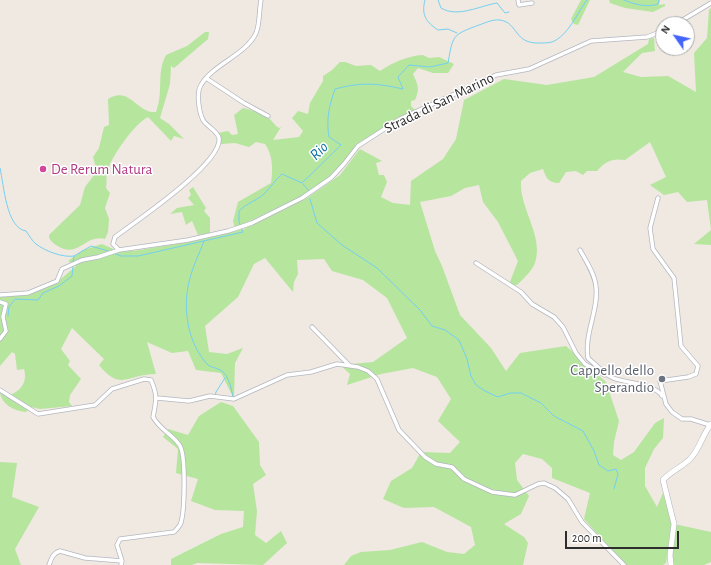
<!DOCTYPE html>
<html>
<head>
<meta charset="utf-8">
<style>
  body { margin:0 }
  #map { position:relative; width:711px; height:565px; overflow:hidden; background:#efe9e1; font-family:"Alegreya Sans",sans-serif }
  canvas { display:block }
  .north { position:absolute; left:655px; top:16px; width:40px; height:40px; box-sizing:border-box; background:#fff; border:1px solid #ababab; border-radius:50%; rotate:304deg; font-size:11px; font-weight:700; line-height:16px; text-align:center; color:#2e2e2e }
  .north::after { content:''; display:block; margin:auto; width:14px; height:18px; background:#4264fb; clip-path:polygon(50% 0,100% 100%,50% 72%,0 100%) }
  .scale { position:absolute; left:565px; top:531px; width:114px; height:18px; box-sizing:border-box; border:2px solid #2e2e2e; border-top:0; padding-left:5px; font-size:12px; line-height:14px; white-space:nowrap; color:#2e2e2e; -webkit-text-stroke:3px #fff; paint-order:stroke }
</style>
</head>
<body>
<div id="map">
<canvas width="711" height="565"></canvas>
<div class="north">N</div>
<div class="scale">200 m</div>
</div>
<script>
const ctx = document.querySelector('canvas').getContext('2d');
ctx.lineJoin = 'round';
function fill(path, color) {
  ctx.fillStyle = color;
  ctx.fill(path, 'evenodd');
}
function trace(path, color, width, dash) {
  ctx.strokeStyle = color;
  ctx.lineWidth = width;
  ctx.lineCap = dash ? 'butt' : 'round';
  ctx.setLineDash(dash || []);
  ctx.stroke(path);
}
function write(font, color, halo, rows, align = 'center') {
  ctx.font = font + ' "Alegreya Sans",sans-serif';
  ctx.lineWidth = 3;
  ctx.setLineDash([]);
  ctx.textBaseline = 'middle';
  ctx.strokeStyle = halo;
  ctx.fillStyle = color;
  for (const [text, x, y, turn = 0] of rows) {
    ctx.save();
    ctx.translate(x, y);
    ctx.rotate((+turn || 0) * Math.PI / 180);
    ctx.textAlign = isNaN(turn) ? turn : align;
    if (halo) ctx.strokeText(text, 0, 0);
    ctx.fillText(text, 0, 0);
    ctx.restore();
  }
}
fill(new Path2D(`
  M581,0H590L578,25L574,24L571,19Z
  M609,0H660L659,5L665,4V6L653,12L625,8L610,3Z
  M711,8V245L694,244L711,230L707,200L687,202L678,192L664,195L650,185L666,177L650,142L625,160C612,158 606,161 597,171H587L583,175L576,171L566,172L559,183C549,183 546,178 543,169L530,173L521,181C519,208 544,236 535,263C532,271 523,279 517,285H511L510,282L518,261L498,222L483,202L479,185L465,188L451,196L420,202L435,251L442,266L460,315L491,348L506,371L520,353L566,346L606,382L619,421L614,442L613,455L621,460L634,452L655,423L664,418L663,438L654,449L645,468V486L657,507L663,493L672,521L666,563L663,565H625L584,519L590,493L552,478V468L542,459L523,454L515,463L517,480L529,496L521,514L504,524L524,537L528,543L523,565H344L351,556L361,552L390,550L422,542L447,552L464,554L475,545L471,527L434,507L404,508L383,499L391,481L412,468L421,452L450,453L460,442L438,421L451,399L437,377L413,368L381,374L347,385L350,374L340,365L373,362L407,338L387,298L363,280L332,271L324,259L297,260L298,274L294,282L293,292L265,258L254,264L238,297L205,326L209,352L227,354L243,348L235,363L234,399L221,373L196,370L188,351L172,353L147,342L156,374C127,374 121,392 99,365L104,359L72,328L61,349L70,361L68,365L81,379L70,395L69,402L72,406L40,409L31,407L26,412C14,411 1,404 0,392L7,396C20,392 28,383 24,369L17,370L15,354L12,352L0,366V297L26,295L56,283L76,266L68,261L83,250L102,244L118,251H133L194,241L244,229L282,208L307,198L340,175L360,149L382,161L376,163L379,175H384L387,182L381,197L393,203L410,205L411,181L443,159L456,139L464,100L504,79L547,85L594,77L648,44L649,39L652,38H654L655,51L642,53L623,72L641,77L668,76L696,92L694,53L707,38L709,10Z
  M205,32H209L208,39L174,68L171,66L170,84L160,118L169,124L184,139L174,136L171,141L148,117C135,123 111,157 107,172C106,177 107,183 106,188L110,193L105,208L109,219L108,232L105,239C84,234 79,260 56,245C52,242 49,240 49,235L80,205L85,187L97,171L93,157L99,148L104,127L109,125L108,99C130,85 137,114 156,112C164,92 156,73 166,55L187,46Z
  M423,55L429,58L439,57L454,64L448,73H433L418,68L413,74C418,85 420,89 415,100L411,101V106L415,110L398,118L357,144L337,171L303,196L235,228L233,221L238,202L271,183C273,170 273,155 265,144L256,142L249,147L235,143L221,144L218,133L228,131L232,135L238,134L234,115L243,108C251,110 260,112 267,117C272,120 274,125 279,128L281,127L273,140L299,137L303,131L292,118L298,111L308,114L310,103L323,81V76L332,70L340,62H345L356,66L371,65L380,71C394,62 407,56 423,55Z
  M193,187L206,208L204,211L210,218V233L198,235L192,221L186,225L182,212L170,214L177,208L194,205L188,198L191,195L189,190Z
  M221,402L233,406L259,442L260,465L266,475L253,484L257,511L255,535L266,543L281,531L287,543L263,565L197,563L192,565H171V559L221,534L243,527L244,511L215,510L191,501L198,479L176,473L178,449L163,437L168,429L188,435L199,416Z
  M0,462L17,463L12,497L39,507L15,549L21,565H0Z
  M674,524L711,532V562L704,565H674L670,560Z`), '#b6e59e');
trace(new Path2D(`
  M425,0C421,15 426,22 438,30L448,29L457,33
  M438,0L441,8C458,18 479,6 497,3L505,13L509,12
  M624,0C633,4 648,8 658,4L659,0
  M0,168C4,185 6,228 26,231C29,235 32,241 36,244C45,251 63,258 74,256
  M303,184L309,191
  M310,199L317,223L342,245L377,268L420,310L432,326L445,330L459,340L467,359L471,376L476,385L485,391L498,397L510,393H521L541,403L554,416L583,431L594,451L599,465L608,471L616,469L618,474L614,489
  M240,225L239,222V211C247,203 258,200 265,193C271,187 275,180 282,174L302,183L341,145L329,137C326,120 329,106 335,89C361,82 377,83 403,89L398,77L409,65L430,67L448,63C453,35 452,35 479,25C485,23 493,19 500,20C519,23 513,44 540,43C543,43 548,43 552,42C568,36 577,13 587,0
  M204,241C200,253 193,265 190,278C182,306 187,342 207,364C209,367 214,367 218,369C228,372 231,387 233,397
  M113,253L121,256H138L243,232L241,228
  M73,263L74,256L91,246L108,251
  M8,316L9,307L15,299L38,300L43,293L59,286L72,276L73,266
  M215,396L216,392L225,378`), '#75cff0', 1);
const street = new Path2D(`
  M261,0C259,10 260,24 256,33C246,55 213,64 201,85C196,93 199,112 203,120C207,127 217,130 219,138C223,163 135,222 115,237L113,244L119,250L188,240L228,231L252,223L302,198L331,178L344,164L358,146L400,119L496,75L529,69L591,41L647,37L663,31
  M518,0L519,5L532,3
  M676,24L711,3
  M206,78L244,103L268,116
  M658,198L650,228L653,249L674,278L681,346L698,366L696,374L688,377L660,381L666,404L672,412L682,419H691L710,425
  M580,250C586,261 595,274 596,287C599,310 584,333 588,358C596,365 603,373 613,378C625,383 656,384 662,396
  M476,263L521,292L532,304L554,317L563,327L576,353L585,364L605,375
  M0,295L28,293L57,281L62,269L82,260L98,257L119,250
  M0,302L6,304L3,317L6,331L0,339
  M312,327L350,366
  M0,390L38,414L95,405L112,389L144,379L151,380C158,396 156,401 153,417C160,430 175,436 180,446C186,456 185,515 180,525C178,528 176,530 174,532L120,539L117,545L122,561
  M157,398L189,401L210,396L234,399L287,375L311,372L337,364L358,367L368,371L377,379L399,430L425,457L436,464L452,467L464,479L492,492L515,495L538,484L544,483L555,488L568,499L582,522L624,565
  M49,565C51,559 53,553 60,551L85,558L122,561L121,565`);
const secondary = new Path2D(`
  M671,565L670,555L674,524L663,480C671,471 682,467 690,459C700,449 702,435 711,424`);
trace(street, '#b4b7c1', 5);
trace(secondary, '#b4b7c1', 6);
trace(street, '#fff', 3.5);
trace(secondary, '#fff', 5);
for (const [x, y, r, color] of [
  [43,169,4,"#d1479c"],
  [662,379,4,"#6b7280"]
]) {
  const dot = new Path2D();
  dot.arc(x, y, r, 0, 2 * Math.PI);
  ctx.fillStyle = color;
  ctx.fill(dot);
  trace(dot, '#fff', 1.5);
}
write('15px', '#2e2e2e', '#fff', [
  ["Strada di San Marino",439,103,-26]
]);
write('15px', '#b23c85', '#fff', [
  ["De Rerum Natura",51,169]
], 'left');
write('15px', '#5b616d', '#fff', [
  ["Cappello dello",654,370],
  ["Sperandio",654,387]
], 'right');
write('italic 16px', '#0d6fa3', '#fff', [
  ["Rio",319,151,-44]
]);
</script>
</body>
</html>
